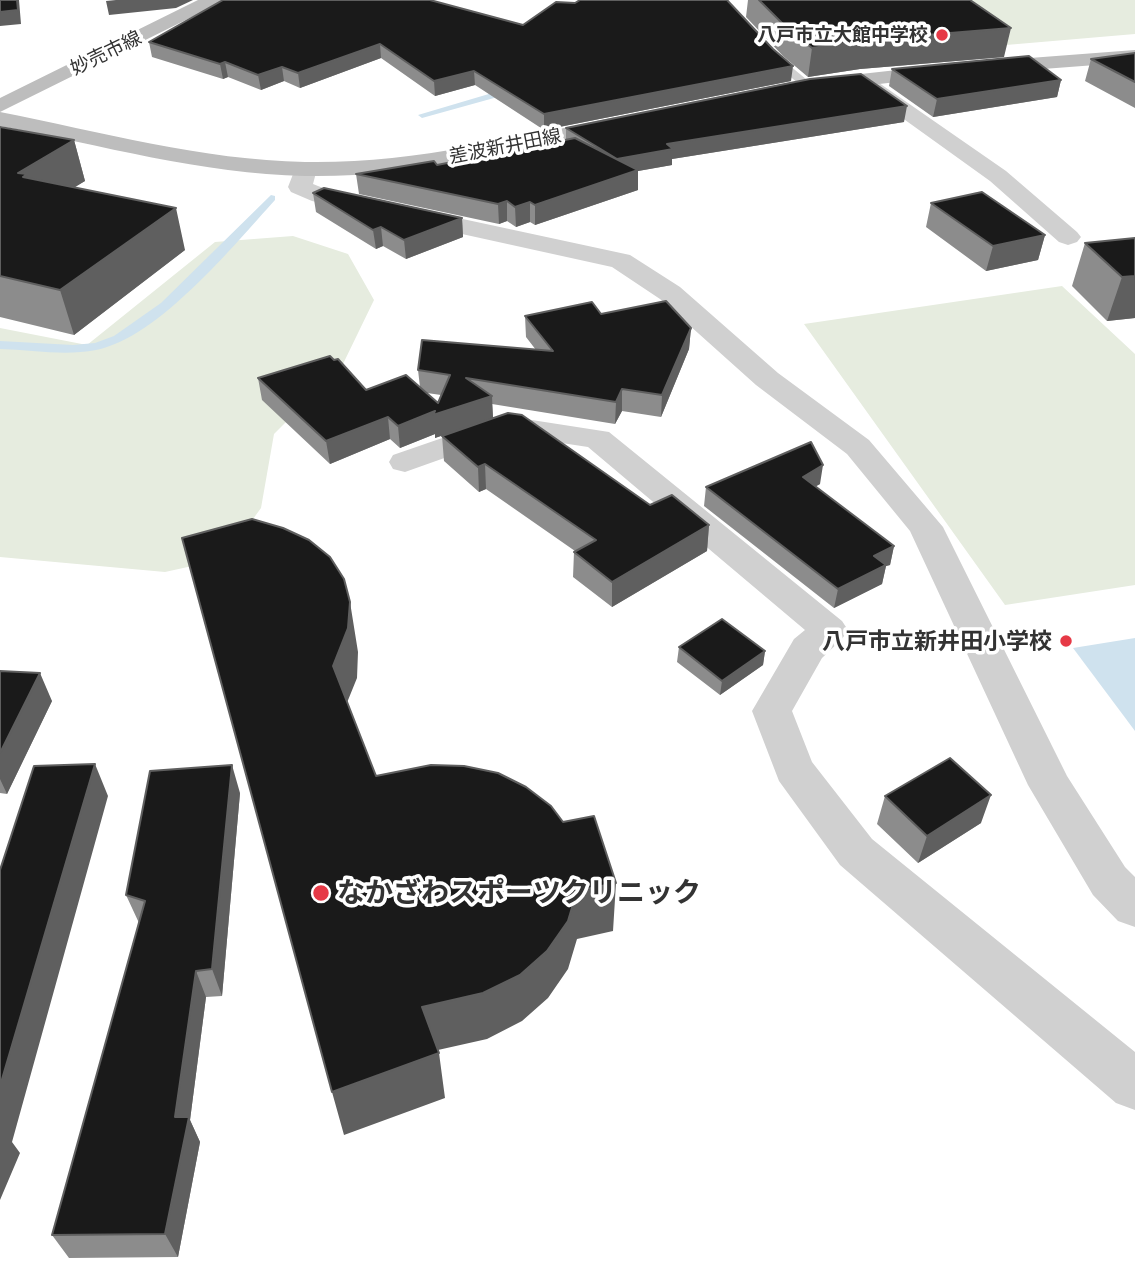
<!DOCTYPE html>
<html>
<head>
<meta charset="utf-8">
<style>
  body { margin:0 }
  canvas { display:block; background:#fff }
</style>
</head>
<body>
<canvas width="1135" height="1280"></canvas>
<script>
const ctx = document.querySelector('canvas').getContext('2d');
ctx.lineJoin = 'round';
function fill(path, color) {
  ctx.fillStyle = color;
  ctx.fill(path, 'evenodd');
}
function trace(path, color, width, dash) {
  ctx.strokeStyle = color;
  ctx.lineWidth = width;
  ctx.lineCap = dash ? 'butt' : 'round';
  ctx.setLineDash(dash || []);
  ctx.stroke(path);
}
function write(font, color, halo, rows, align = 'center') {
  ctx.font = font + ' Ubuntu,"Noto Sans JP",sans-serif';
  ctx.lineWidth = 7;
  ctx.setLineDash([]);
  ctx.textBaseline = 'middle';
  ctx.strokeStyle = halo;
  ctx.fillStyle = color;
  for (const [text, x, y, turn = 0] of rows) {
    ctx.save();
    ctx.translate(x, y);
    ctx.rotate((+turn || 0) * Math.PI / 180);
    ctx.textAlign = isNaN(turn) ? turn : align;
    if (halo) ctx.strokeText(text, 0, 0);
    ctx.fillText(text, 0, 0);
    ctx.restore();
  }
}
fill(new Path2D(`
  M944,0H1135V34L1006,45Z
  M293,236L348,254L374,300L342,366L274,434L261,508L224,559L165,572L0,557V328L87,345L215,242Z
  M1062,286L1135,354V585L1005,605L804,324Z`), '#e6ecdf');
fill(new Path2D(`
  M1135,638V731L1073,648Z`), '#cfe2ee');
fill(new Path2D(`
  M509,88L513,91L512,93L422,118L418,115Z
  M271,195L275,196V200C233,246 158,338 96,350C65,356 32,350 0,349V341L73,345L95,343L114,336L161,303Z`), '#cfe2ee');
fill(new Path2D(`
  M770,56H778L812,84V88H804L770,60Z`), '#d0d0d0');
fill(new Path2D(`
  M862,74L869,76L1006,171L1077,232L1081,237L1077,242L1068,245L1059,242L990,181L855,84L852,80L855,76Z
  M305,162L313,164L317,169L313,184L328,190L630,255L680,287L778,373L869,440L943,527L1067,776L1125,867L1135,877V927L1118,921L1093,895L1028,785L910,531L847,454L756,385L660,299L612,267L312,201L291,192L288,187L297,164Z
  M506,416L609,432L842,621L848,630L842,639L822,658L792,711L812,762L872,839L1135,1052V1110L1116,1103L840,865L779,781L752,711L794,639L805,630L588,447L509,435L405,472L393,469L389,462L393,455Z`), '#d0d0d0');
fill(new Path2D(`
  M198,0H221L218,4L0,112C101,132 202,160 305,162C410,164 514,138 616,117L624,119L627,124L624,129L616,131C514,152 410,178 305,176C202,174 101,145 0,126V98Z
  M1135,50V62L951,76L816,91L809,89L806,85L809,81L816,79L951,64Z`), '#bdbdbd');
fill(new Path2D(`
  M222,0H430L523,25L791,81L544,130L475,85L435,96L381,58L300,88L284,81L261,90L228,77L223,79L152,57L149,42L222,1Z
  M748,0H970L1004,57L860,69L808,77L783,56L746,17Z
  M1135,53V108L1085,81L1091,59Z
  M892,69L1061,80L1057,97L933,117L889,86Z
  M904,122L672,159V165L638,171V190L535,225L530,222L516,227L507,221L499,224L359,194L356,174L437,165L566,140V128Z
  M0,127L74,140L85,181L74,187L185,250L74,335L0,317Z
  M313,193L462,218L463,237L406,259L383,246L376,249L316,212Z
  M931,203L1045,235L1038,260L986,271L926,227Z
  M1135,238V318L1107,321L1072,286L1085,243Z
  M601,314L691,328L689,349L661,417L622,411L615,424L492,404L493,418L435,438V434L400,448L390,439L330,464L262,400L258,378L366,390L420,387L418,370L536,350L526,337L525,316ZM427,393L441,395L438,403Z
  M442,436L650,505L709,525L707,551L612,607L573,577L574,552L575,551L486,489L479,492L444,461Z
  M820,484L815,486L894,546L890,565L886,566L882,584L834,608L704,506L706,487Z
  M679,647L765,651L763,665L720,695L677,662Z
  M0,671L52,701L7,794L0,793Z
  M240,793L222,996L206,997L190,1120L200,1142L178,1257L69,1258L52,1235L139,923L126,895Z
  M885,796L981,823L918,863L877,824Z`), '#8c8c8c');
fill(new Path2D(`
  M17,0H19L21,24L0,26V12Z
  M116,0H193L176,8L109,15L106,1Z
  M1011,28L1004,57L860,69L808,77L812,48L865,40Z
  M380,44L381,58L300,88L298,73Z
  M225,62L228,77L223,79L220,64Z
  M793,66L791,81L544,130V114Z
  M282,67L284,81L261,90L258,75Z
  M474,71L475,85L435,96L434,81Z
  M1061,80L1057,97L933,117L937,99Z
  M907,106L904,122L672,159V165L638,171V190L535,225V205L616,159L667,144Z
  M74,140L85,181L38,210L18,173Z
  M507,201V221L499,224L498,204Z
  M530,202V222L516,227L515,207Z
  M176,208L185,250L74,335L60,290Z
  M462,218L463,237L406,259L404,240Z
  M381,227L383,246L376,249L373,230Z
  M1045,235L1038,260L986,271L993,246Z
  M1135,276V318L1107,321L1122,277Z
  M691,328L689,349L661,417L662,395Z
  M622,389V411L615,424L616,402Z
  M492,396L493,418L435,438V434L400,448L398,426L435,411Z
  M388,417L390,439L330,464L326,441Z
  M485,464L486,489L479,492L478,467Z
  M823,465L820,484L800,496L803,477Z
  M709,525L707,551L612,607V582Z
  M894,546L890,565L886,566L882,584L834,608L838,589L874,556Z
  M350,602L358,652L357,678L342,715L333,666Z
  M765,651L763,665L720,695L722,681Z
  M40,673L52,701L7,794L0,779V753Z
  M95,764L108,796L12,1142L20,1153L0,1200V1086Z
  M232,765L240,793L222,996L212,969Z
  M991,795L981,823L918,863L927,836Z
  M616,883L613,931L577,939L568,969L548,998L522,1021L487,1039L429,1052L422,1007L577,891Z
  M196,971L206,997L190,1120L200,1142L178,1257L165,1234L175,1117Z
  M439,1053L445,1098L344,1135L332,1092Z`), '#5f5f5f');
const building = new Path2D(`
  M0,0H17L18,10L0,12Z
  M223,0H430L523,25L556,2L575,3L580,0H727L773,49L793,66L544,114L474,71L434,81L380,44L298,73L282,67L258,75L225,62L220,64L149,42Z
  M759,0H970L1011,28L865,40L812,48L786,27Z
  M1135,53V82L1091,59Z
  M1029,56L1061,80L937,99L892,69Z
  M861,74L907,106L667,144L673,149L617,159L566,128L810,79Z
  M0,127L74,140L18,173L27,174L23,177L176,208L60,290L0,276Z
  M575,138L638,170L535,205L530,202L515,207L507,201L498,204L356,174L434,161L437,165Z
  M324,188L462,218L404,240L381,227L373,230L313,193Z
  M982,192L1045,235L993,246L931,203Z
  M1135,238V276L1122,277L1085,243Z
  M666,301L691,328L662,395L622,389L616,402L466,378L492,396L433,415L435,411L398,426L388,417L326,441L258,378L330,356L334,360L338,359L366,390L406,375L438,403L450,375L418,370L422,340L553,351L525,316L592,302L601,314Z
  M508,413L522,415L650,505L672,495L709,525L612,582L574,552L596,540L485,464L478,467L442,436Z
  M811,442L823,465L803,477L894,546L874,556L886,565L838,589L706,487Z
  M252,519L283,528L309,540L330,557L344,579L350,602L348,628L333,666L376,776L431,765L464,766L498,773L526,787L551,806L563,822L594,816L616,883L577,891L568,921L547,951L520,975L483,993L422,1007L439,1053L332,1092L182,538Z
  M722,619L765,651L722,681L679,647Z
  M0,671L40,673L0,753Z
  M950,758L991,795L927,836L885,796Z
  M95,764L0,1086V870L34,766Z
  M232,765L212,969L196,971L175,1117H189L165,1234L52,1235L145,901L126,895L150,771Z`);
fill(building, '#1a1a1a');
trace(building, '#5f5f5f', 2);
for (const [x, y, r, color] of [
  [942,35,7,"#e63946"],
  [1066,641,7,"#e63946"],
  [321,893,9,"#e63946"]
]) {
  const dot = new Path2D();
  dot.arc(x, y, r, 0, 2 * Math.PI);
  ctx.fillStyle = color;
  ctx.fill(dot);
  trace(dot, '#fff', 2.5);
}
write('bold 19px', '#333', '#fff', [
  ["八戸市立大館中学校",928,35]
], 'right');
write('19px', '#333', '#fff', [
  ["妙売市線",106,53,-26],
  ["差波新井田線",505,146,-11]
]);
write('bold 23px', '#333', '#fff', [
  ["八戸市立新井田小学校",1052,641]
], 'right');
write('bold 28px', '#333', '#fff', [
  ["なかざわスポーツクリニック",337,893]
], 'left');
</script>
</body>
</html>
